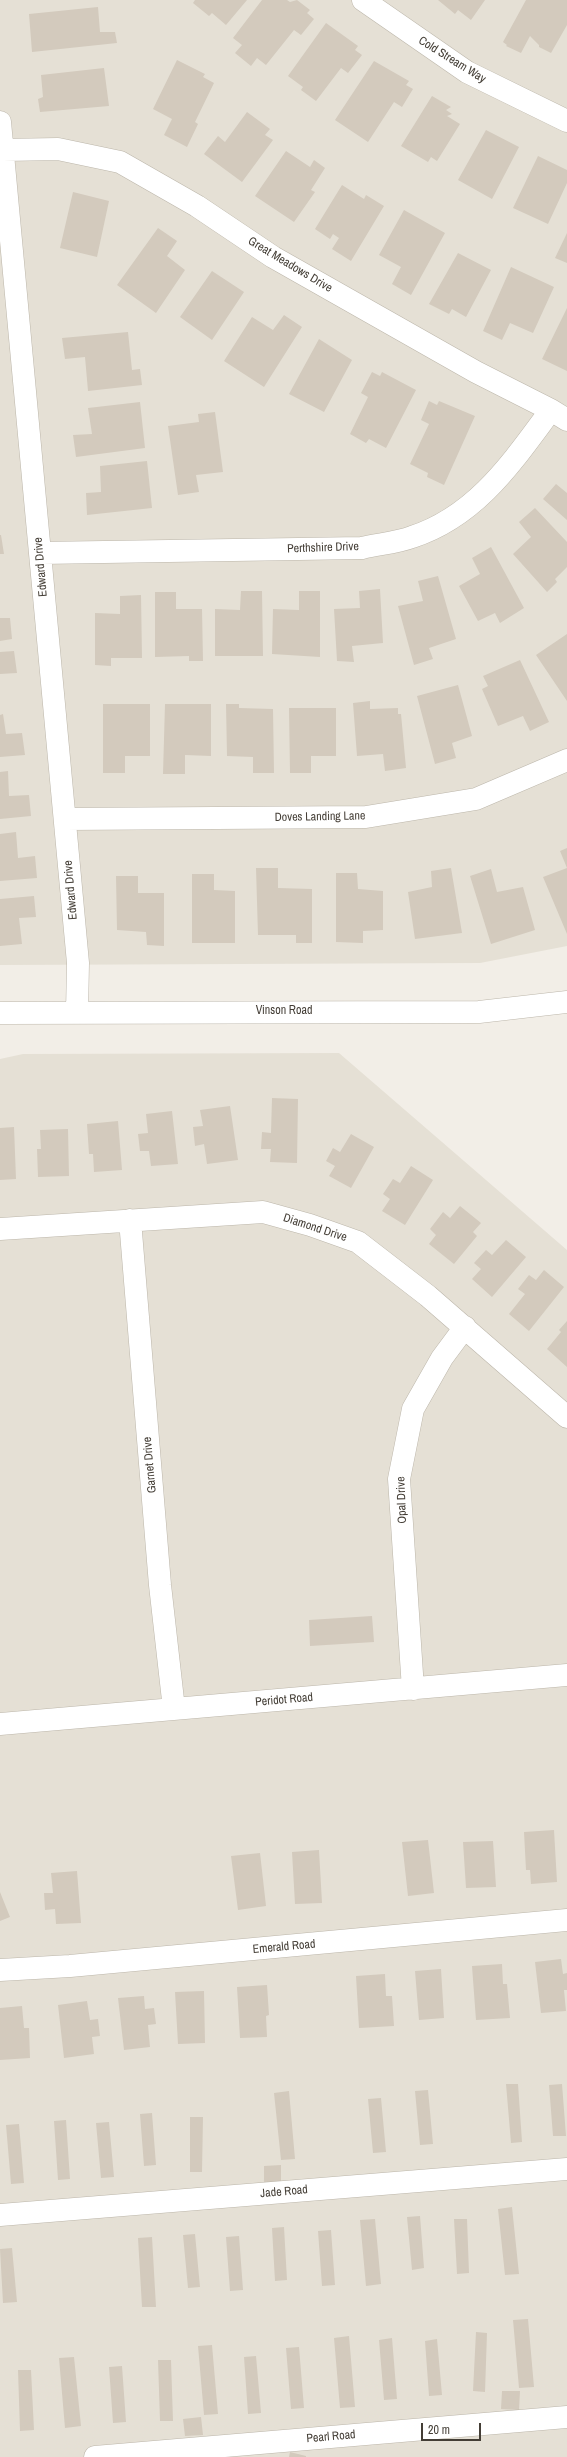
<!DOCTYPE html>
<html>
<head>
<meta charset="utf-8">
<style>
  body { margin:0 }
  #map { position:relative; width:567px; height:2457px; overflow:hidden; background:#f2eee7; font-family:"Archivo Narrow",sans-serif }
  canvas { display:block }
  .scale { position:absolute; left:421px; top:2423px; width:60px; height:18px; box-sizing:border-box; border:2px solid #443e36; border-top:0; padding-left:5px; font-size:12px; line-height:14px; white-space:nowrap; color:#443e36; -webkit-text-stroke:3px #fff; paint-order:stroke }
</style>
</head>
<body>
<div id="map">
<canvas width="567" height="2457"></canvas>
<div class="scale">20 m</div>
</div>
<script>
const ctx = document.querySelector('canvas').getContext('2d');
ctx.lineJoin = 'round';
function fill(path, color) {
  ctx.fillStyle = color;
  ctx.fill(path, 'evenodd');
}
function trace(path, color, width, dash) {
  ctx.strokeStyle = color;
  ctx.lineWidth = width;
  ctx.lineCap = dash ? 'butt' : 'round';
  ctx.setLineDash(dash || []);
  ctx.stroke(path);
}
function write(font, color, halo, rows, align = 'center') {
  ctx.font = font + ' "Archivo Narrow",sans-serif';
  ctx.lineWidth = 3.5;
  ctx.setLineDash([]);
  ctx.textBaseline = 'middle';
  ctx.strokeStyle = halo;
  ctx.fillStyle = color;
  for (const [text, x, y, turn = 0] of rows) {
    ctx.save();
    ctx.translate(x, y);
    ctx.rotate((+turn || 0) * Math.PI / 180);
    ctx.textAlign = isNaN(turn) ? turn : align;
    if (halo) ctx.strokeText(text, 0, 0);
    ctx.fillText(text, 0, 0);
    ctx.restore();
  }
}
fill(new Path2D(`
  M0,0H567V946L480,963L0,965Z
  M339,1053L567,1250V2457H0V1059L23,1054Z`), '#e5e0d5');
fill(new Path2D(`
  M195,0H247L226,25L212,13L209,16L193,3Z
  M262,0H287L290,2L297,0L310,10L307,13L314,19L301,35L294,30L266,65L257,58L251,66L235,53L242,45L233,38Z
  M438,0H485L471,20L458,10L455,14Z
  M526,0H567V25L551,53L539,47V45L530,36L521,53L506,46L507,45L503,42Z
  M98,7L100,32H115L117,43L32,52L29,14Z
  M326,23L358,46L355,50L362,55L348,73L341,68L316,101L301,90L303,87L288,76Z
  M177,60L205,74L203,77L214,83L195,122L198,124L187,147L164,135L172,119L153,109Z
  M374,61L409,81L406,85L413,89L402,107L394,102L368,142L335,120Z
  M104,68L109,106L40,112L38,99L43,97L41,75Z
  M432,96L451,107L446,110L452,114L447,116L460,124L437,161L431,157L428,162L401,146Z
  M247,112L270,129L265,135L273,140L242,182L204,154L218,136L225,142Z
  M486,130L519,147L492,199L458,180Z
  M286,151L310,167L314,160L325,168L311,190L315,192L294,222L255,196Z
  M538,156L567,170V183L548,224L513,208Z
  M342,185L364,199L366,195L384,206L351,261L332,249L339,238L333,234L330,239L315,229Z
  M73,192L109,201L97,257L60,248Z
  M404,210L445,233L411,295L392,284L401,267L379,255Z
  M158,228L177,241L167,256L185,270L156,313L117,285Z
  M567,233V263L555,258Z
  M458,253L491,270L466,317L452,309L449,314L429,304Z
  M511,267L554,287L533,333L510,323L502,340L483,331Z
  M212,271L244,292L212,340L180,317Z
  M567,308V371L542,359Z
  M284,315L302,327L264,387L224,361L252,317L273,330Z
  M128,332L132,370L140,369L142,385L88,391L85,357L65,359L62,338Z
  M319,339L352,360L324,412L289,394Z
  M372,372L380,376L382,372L416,390L386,448L369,439L366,443L350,434L368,397L361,393Z
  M429,401L437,405L439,401L475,416L444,485L427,477L428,473L410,464L429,424L421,420Z
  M140,402L145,448L76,457L73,435L92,434L88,408Z
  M215,412L223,472L196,475L199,492L178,495L168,426L199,422L198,414Z
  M147,461L152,508L87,515L86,493L101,492L100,466Z
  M556,484L567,493V520L543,499Z
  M535,508L567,542V567L555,579L557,582L547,592L513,554L531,537L519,522Z
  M0,535H1L4,554H0Z
  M491,547L524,608L500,623L495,613L478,621L459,586L480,574L472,558Z
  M438,576L456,639L429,648L433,659L414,665L398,606L423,601L418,581Z
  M380,589L383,643L352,646L354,662L337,661L334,609L360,608L359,591Z
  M241,591H262L263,656H215V609L240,610Z
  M299,591H320V657L272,654L273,609L299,610Z
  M155,592H176V609H202L203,661H189V656L155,657Z
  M141,595L142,658H111V666L95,665V613L120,614V596Z
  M0,618H10L12,639L0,641Z
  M567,634V701L536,655Z
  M14,651L17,673L0,674V652Z
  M520,660L549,722L530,731L523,716L498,726L482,689L488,686L483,676Z
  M458,685L472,736L452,743L456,758L435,764L417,696Z
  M370,701V709L398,708V714H401L406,768L385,771L383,754L357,756L353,703Z
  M103,704H150V756H125V773H103Z
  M165,704H211V756L185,755V774H163Z
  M226,704H239V708L273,709L274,773H253V757L227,756Z
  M289,708H336V756H311V773H290Z
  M3,714L6,734L22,733L25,755L0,757V715Z
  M8,771L9,796L29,795L31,816L0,819V772Z
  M16,832L18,858L35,856L37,878L0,881V834Z
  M567,848V934L543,877L567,868L560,851Z
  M256,868H278V888L312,889V943H296V935H258Z
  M451,868L462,933L415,939L408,892L432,887L431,871Z
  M491,869L497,892L523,887L535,930L491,944L470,876Z
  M336,873H357L358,889L383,891V930L363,931V943L336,942Z
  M192,874H214V890L235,891V943H192Z
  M116,876H138V893H164V946L147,945L146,932L117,930Z
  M34,896L36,917L19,918L22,944L0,946V899Z
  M272,1098L298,1099L297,1163L270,1162L271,1149H261L262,1132L271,1133Z
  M230,1106L238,1160L207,1164L204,1144L195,1146L193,1127L203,1126L200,1110Z
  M172,1111L178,1164L151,1166L149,1151H140L138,1134L148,1133L146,1114Z
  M118,1121L122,1170L94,1172L93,1154H89L87,1124Z
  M14,1127L16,1179L0,1180V1128Z
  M68,1129L69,1176L38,1177L37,1149H41L40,1130Z
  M351,1134L374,1147L351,1188L329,1176L335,1166L326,1161L333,1148L340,1152Z
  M411,1166L433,1180L405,1225L382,1211L390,1199L383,1194L393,1179L400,1183Z
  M460,1206L481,1223L473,1232L477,1236L454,1264L429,1244L436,1235L430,1229L443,1212L450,1218Z
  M506,1240L526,1257L492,1297L472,1279L481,1269L474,1263L486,1250L492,1255Z
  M544,1270L564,1287L529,1331L509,1314L525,1294L518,1289L529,1275L536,1280Z
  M567,1321V1367L547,1349L561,1332L559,1330Z
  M372,1616L374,1642L310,1646L309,1620Z
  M554,1830L557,1882L531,1884L530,1870H526L524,1832Z
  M428,1840L434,1893L408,1896L402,1842Z
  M493,1841L496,1887L466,1888L463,1842Z
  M319,1850L322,1903L295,1904L292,1852Z
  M260,1853L266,1906L238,1910L231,1856Z
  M77,1871L81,1923L56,1924L55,1909L45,1910L44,1893H53L51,1873Z
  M0,1892L10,1917L0,1921Z
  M561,1959L563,1974L567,1973V1990H564L566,2011L541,2013L535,1962Z
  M502,1964L503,1984H507L510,2018L476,2020L472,1966Z
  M441,1969L444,2018L419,2020L415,1971Z
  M385,1974L386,1996H392L394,2026L359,2028L356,1976Z
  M267,1985L269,2015L266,2016L267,2037L240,2038L237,1987Z
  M204,1991L205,2043L178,2044L175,1992Z
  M144,1996L145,2009L154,2008L156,2024L148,2025L150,2047L124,2050L118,1998Z
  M87,2001L90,2020L98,2019L100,2036L92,2037L94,2054L64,2058L58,2005Z
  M22,2006L24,2028H29L30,2058L0,2060V2008Z
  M506,2084H518L522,2142L511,2143Z
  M562,2084L566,2136H553L549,2085Z
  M428,2090L433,2144L420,2145L415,2091Z
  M289,2091L295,2159L281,2160L274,2093Z
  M381,2098L386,2152L373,2153L368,2099Z
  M152,2113L156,2165L144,2166L140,2114Z
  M190,2117H203L202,2172H190Z
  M66,2120L70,2179L58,2180L54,2121Z
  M109,2122L114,2177L101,2178L96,2123Z
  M19,2124L24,2183L11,2184L6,2125Z
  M281,2165V2182L264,2183V2166Z
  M512,2207L519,2274L505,2275L498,2209Z
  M420,2216L424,2268L412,2270L407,2217Z
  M375,2219L381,2284L366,2286L360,2220Z
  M454,2219H467L469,2273L457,2274Z
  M284,2227L287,2280L275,2281L272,2228Z
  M331,2230L335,2285L322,2286L318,2231Z
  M195,2234L200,2287L188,2288L183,2235Z
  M239,2236L243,2290L230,2291L226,2237Z
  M152,2237L156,2307H142L138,2238Z
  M12,2248L17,2302L3,2303L0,2249Z
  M528,2319L534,2387L519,2388L513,2320Z
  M476,2332L487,2333L485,2392L473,2391Z
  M349,2336L355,2407L340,2408L334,2338Z
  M392,2338L397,2399L384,2400L379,2340Z
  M437,2339L442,2395L429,2396L425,2341Z
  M212,2345L218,2414L204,2415L198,2346Z
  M299,2347L304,2408L291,2409L286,2348Z
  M256,2356L261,2413L248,2414L244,2357Z
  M74,2357L81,2426L65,2428L59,2358Z
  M158,2360H171L173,2421H160Z
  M122,2366L126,2422L113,2423L109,2367Z
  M18,2370H31L34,2430L20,2431Z
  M502,2391H520L519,2410L501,2409Z
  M201,2417L203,2435L185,2436L183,2419Z
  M290,2452L306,2456V2457H289Z`), '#d3cabd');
const minor = new Path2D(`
  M363,0L467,72L567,121
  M0,122L78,963L77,1013
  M3,150L58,149L120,162L197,206L273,257L476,372L551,410L567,420
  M40,553L362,548C378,544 396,543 412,537C477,516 513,461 551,410
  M65,819L366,817L476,799L567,760
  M0,1013L479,1012L567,1002
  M130,1220L160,1585L174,1709
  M0,1229L263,1212L310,1225L358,1242L428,1296L567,1417
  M413,1689L399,1479L413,1409L442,1358L465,1327
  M0,1724L567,1675
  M0,1970L70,1966L567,1920
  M0,2215L567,2169
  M95,2457L567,2417`);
trace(minor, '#bcb6aa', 23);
trace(minor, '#fff', 22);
write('12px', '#443e36', '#fff', [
  ["Cold Stream Way",452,60,32],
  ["Great Meadows Drive",290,265,31],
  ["Perthshire Drive",323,548,-2],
  ["Edward Drive",41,567,-95],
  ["Doves Landing Lane",320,817,-1],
  ["Edward Drive",71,890,-95],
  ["Vinson Road",284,1011],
  ["Diamond Drive",315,1228,18],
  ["Garnet Drive",150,1465,-95],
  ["Opal Drive",402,1500,-92],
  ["Peridot Road",284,1700,-5],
  ["Emerald Road",284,1947,-5],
  ["Jade Road",284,2192,-5],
  ["Pearl Road",331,2437,-5]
]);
</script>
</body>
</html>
